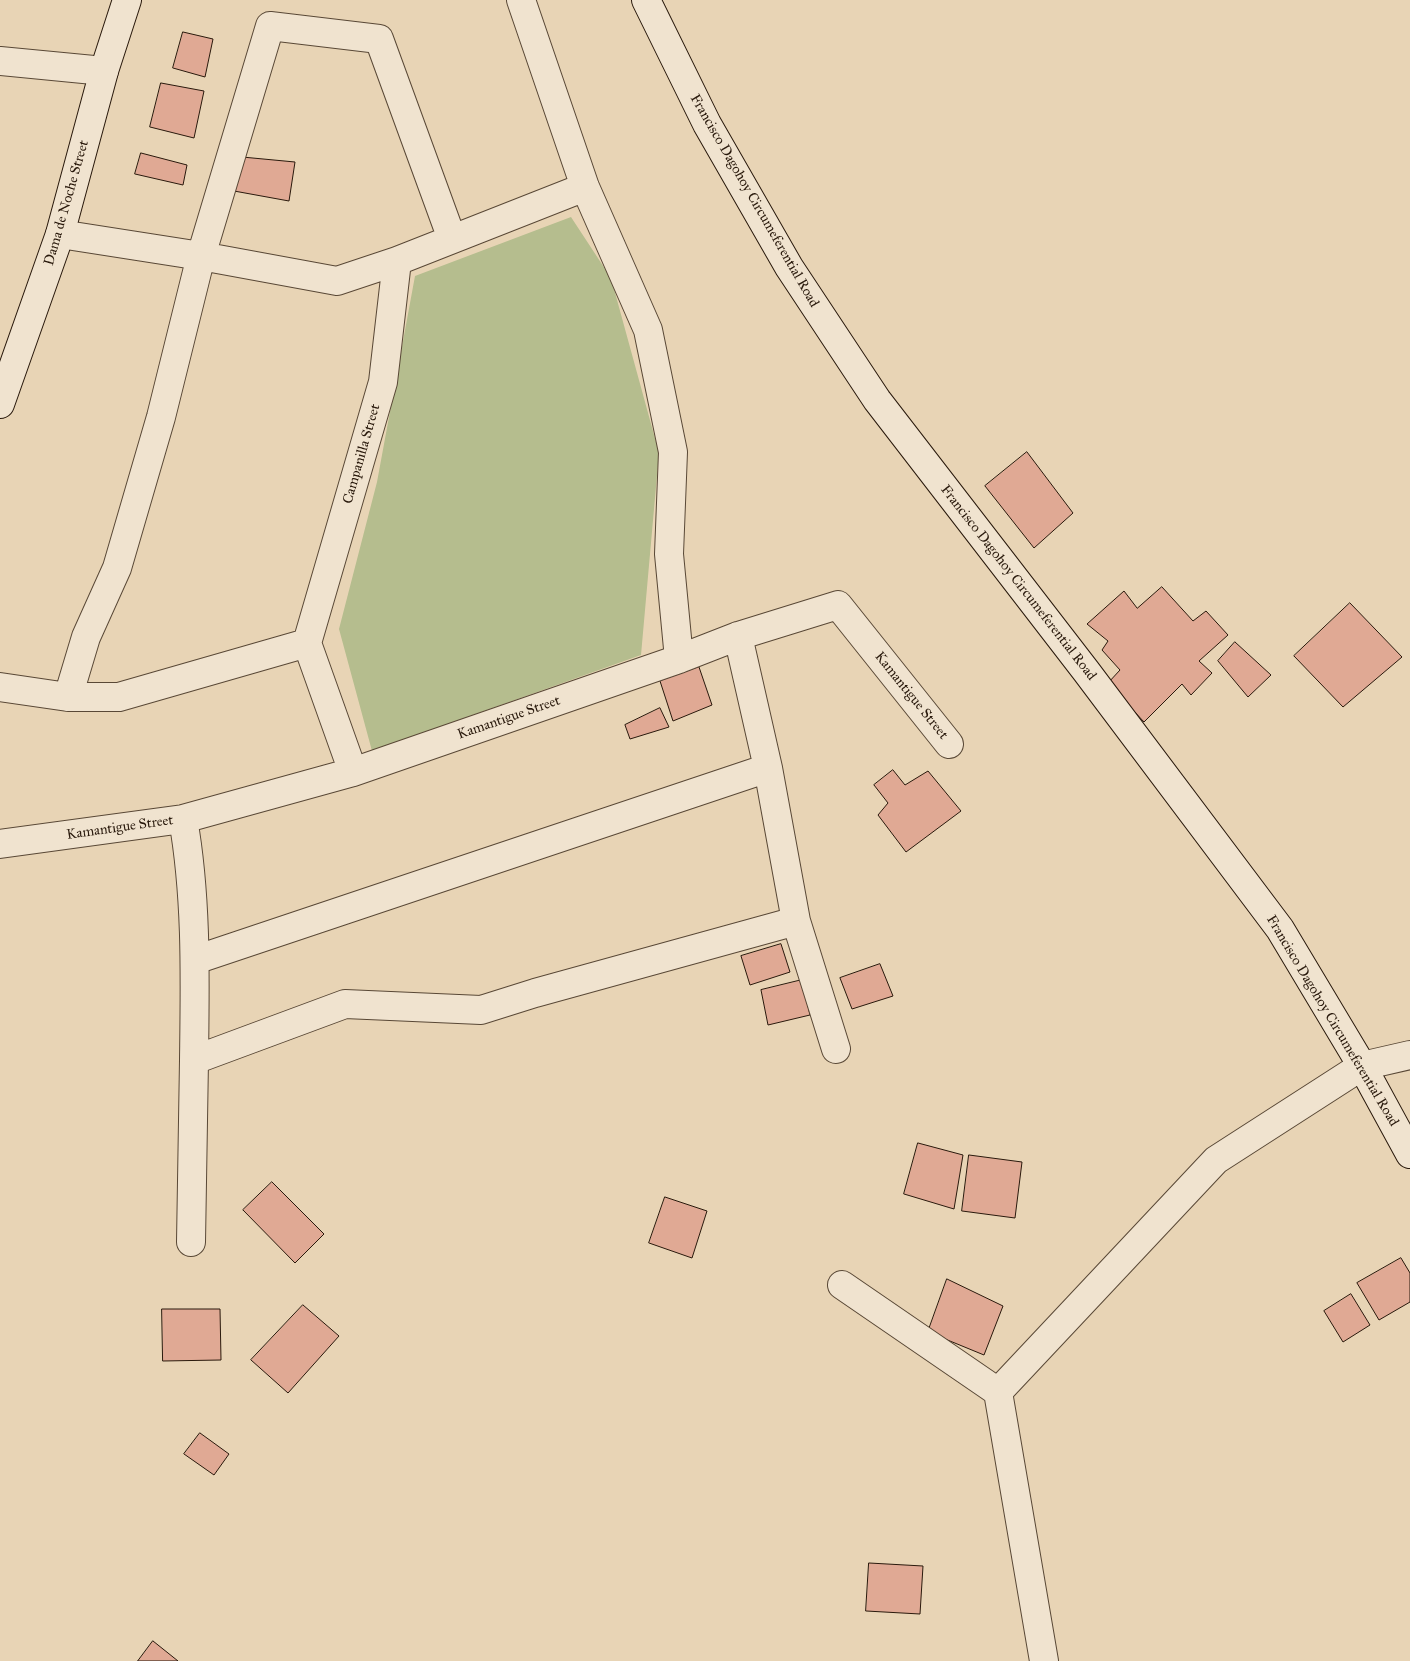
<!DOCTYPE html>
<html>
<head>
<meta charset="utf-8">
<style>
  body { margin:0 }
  canvas { display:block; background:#e8d4b5 }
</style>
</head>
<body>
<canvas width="1410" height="1661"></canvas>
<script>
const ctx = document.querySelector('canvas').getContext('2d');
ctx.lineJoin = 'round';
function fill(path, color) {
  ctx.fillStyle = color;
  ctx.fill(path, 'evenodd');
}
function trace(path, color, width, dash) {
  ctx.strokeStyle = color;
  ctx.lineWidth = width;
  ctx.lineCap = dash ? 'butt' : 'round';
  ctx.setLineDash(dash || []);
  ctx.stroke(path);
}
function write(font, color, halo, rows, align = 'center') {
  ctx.font = font + ' "IM FELL Great Primer",serif';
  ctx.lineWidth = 4;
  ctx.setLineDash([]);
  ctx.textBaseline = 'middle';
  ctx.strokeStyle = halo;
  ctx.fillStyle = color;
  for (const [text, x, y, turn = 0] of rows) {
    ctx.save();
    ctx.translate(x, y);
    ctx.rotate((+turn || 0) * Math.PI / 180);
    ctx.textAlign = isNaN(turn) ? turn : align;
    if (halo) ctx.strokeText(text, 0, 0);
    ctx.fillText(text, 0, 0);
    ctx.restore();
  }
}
fill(new Path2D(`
  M571,217L611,278L659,453L641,655L372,751L339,629L377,482L415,276Z`), '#b5bd8e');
const building = new Path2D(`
  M183,32L213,39L205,77L173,68Z
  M161,83L204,91L194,138L150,127Z
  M141,153L187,165L183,185L135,174Z
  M242,157L295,162L289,201L234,191Z
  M1027,452L1073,513L1034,548L985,486Z
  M1162,587L1193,621L1206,611L1228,635L1199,661L1212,673L1191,695L1182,684L1144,722L1108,683L1120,670L1102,650L1108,641L1087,624L1124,591L1137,608Z
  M1350,603L1402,657L1343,707L1294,656Z
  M1235,642L1271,675L1248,697L1218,661Z
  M699,667L712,705L673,721L660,681Z
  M660,708L669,727L630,739L625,725Z
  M893,770L905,785L928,771L961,811L906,852L878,815L888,803L874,785Z
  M781,944L790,972L750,985L741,956Z
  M880,964L893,996L852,1009L840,978Z
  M802,980L810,1015L768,1025L761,990Z
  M918,1143L963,1155L954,1209L904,1194Z
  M969,1155L1022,1162L1015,1218L962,1211Z
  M272,1182L324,1234L295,1263L243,1210Z
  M665,1197L707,1211L692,1258L649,1243Z
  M1401,1258L1410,1273V1302L1379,1320L1357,1283Z
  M947,1279L1003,1306L984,1355L928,1332Z
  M1351,1294L1370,1325L1343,1342L1324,1311Z
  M303,1305L339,1336L288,1393L251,1360Z
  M162,1309H220L221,1360L163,1361Z
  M200,1433L229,1454L214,1475L184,1454Z
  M869,1563L923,1566L920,1614L866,1611Z
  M153,1641L178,1661H138Z`);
fill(building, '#e0a994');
trace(building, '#29190c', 1);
const street = new Path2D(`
  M521,0L585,187L648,330L673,452L669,554L679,659
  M0,61L104,71
  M60,234L201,256L337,281L397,261L585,187
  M738,636L768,768L796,921L836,1049
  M307,643L383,382L397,261
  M307,643L353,772
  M0,687L68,697H119L307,643
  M68,697L86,637L117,568L161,417L201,256L270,26L379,39L452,239
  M183,819C197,898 195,980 194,1060L345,1004L481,1010L535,993L796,921
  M0,844L183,819L353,772L679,659L738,636L838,605L949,744
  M195,960L768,768
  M191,1242L194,1060
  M842,1285L998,1392L1216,1160L1362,1066L1410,1055
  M998,1392L1044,1661`);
const secondary = new Path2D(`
  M646,0L707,124L789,267L877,400L1086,671L1280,929L1362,1066L1410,1154
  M0,404L60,234L104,71L127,0`);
trace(street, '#594836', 30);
trace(secondary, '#29190c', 30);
trace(street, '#f0e3cf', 28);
trace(secondary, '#f0e3cf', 28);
write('14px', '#29190c', '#f0e3cf', [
  ["Francisco Dagohoy Circumeferential Road",754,201,60],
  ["Dama de Noche Street",67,203,-74],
  ["Campanilla Street",362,454,-74],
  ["Francisco Dagohoy Circumeferential Road",1018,583,52],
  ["Kamantigue Street",911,696,51],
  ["Kamantigue Street",509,718,-19],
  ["Kamantigue Street",120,828,-8],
  ["Francisco Dagohoy Circumeferential Road",1332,1021,59]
]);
</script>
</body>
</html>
